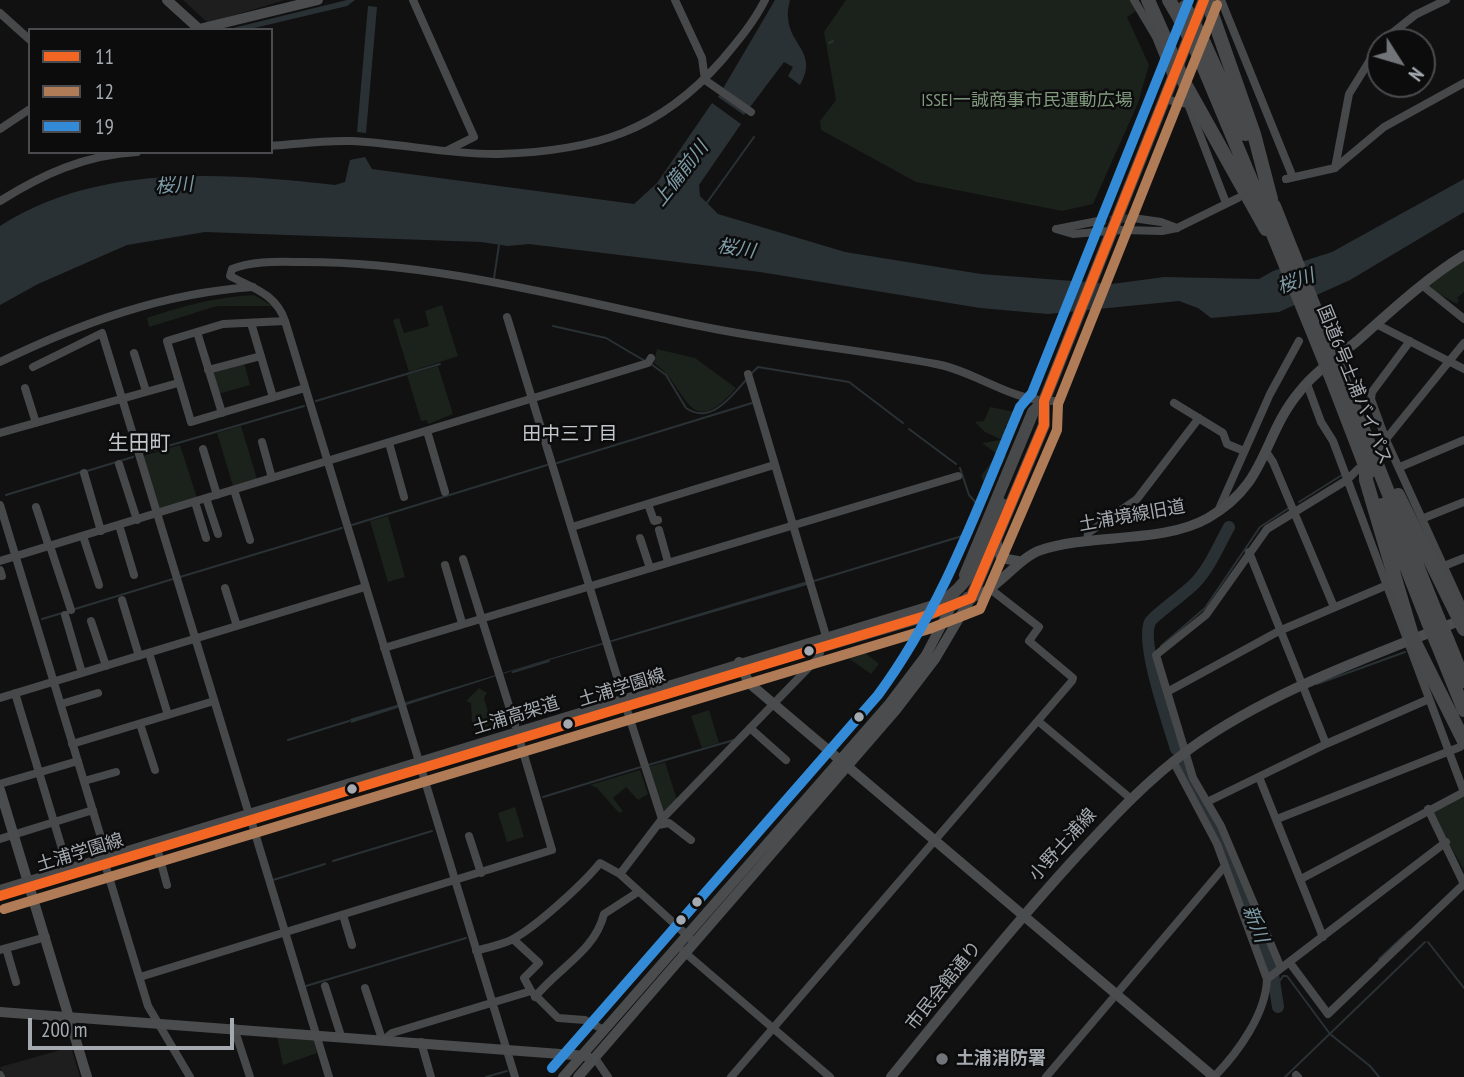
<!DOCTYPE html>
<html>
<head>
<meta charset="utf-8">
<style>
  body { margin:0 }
  #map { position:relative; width:1464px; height:1077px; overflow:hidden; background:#111; font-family:"PT Sans Narrow",sans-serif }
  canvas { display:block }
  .legend { position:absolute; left:28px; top:28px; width:245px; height:126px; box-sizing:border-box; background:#0c0c0d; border:2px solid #494b4e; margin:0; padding:9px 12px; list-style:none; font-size:21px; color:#a4aab0 }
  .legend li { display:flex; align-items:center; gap:14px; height:35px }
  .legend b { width:35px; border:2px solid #494b4e }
  .north { position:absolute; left:1366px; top:28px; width:70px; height:70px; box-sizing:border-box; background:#0c0c0d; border:2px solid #494b4e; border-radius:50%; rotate:127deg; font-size:19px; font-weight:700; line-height:28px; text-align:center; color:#a4aab0 }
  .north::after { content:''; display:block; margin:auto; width:24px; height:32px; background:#717478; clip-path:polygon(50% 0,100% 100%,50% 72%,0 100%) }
  .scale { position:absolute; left:28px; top:1018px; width:206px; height:32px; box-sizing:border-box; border:4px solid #a4aab0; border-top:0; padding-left:9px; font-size:21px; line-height:24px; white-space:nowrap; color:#a4aab0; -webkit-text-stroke:5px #0c0c0d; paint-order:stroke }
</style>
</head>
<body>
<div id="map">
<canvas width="1464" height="1077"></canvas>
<ul class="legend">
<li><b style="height:9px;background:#f26522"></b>11</li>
<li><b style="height:9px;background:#b07c57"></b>12</li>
<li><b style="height:9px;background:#338bd7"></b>19</li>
</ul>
<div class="north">N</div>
<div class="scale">200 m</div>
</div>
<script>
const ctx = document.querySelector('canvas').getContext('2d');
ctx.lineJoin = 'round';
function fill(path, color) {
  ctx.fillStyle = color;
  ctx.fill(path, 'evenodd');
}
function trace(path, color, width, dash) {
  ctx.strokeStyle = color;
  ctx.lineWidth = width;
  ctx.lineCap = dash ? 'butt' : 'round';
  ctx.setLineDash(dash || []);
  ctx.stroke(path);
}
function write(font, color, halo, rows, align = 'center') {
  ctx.font = font + ' "PT Sans Narrow","Noto Sans JP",sans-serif';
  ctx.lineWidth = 5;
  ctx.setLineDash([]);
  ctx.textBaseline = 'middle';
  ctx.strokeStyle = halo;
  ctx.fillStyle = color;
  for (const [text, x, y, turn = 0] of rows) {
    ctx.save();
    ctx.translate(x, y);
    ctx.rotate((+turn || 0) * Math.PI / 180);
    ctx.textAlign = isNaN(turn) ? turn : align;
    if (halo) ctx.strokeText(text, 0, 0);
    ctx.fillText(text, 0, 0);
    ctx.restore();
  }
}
fill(new Path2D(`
  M183,0H285L208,23Z
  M71,1047L80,1077H3L0,1067Z`), '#1e1e1f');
fill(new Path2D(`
  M846,0H1130L1136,11L1127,17L1149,65L1138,103L1093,204L1062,211L916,182L821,130L820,121L836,100L824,32Z
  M1464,258V292L1457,298L1459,300L1457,304L1425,286Z
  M254,295L273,306H217L149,327L147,318C182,306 216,297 254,295Z
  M442,305L458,356L409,372L393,320L399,318L404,333L429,326L425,311Z
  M657,349L695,358L736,388C687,444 689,387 654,363Z
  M244,363L250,385L218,394L214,371Z
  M438,366L453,414L428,424L427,420L421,421L407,375Z
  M990,407L1015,412L1019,415L1015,426H1005V432L1012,433L1011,440L1009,436L1000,439L985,432L975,422L984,421Z
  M241,426L257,479L233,486L217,433Z
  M1001,440L1006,457L1000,468L994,471L989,493L984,496L985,485L981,476L997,454L982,443Z
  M180,445L197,498L160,510L143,456Z
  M388,516L405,577L388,582L370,521Z
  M857,646L879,664L871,674L838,651Z
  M479,688L487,693L484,698L491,723L481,731L472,724L471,703L466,701Z
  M709,710L719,743L702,748L691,716Z
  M665,762L677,800L662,813L648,767Z
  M640,770L648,794L638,800L626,787L613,798L623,811L619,813L597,788L590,785Z
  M1463,794L1464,797V870L1430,810Z
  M515,807L524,837L507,842L498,813Z
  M277,1036L314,1040L317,1053L283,1065Z`), '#1b211b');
fill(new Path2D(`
  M347,0H355L347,6L246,30H225Z
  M775,0H790C789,5 787,12 788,17C789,45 819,53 800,85L788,76L793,67L784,62L744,115L718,97Z
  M368,6L377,7L366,133L357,132Z
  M712,103L741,124L699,185L700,196L718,214L845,252L981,274L1112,284L1164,277L1259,279L1273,271L1332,252L1464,179V212L1350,280L1279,312L1211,318L1198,308L1179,301L1048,314L980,308L760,272L529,244L508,246L481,242L205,232L127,245L38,284L0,305V226C98,163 224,173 335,185L345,182L350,160L365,157L372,169L634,204L657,183Z
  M814,579V583L515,670L351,723L350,719Z`), '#2a3134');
trace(new Path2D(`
  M829,43L833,41
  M706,204L754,137
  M494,278L499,245
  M553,326L606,338L645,361
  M651,364L666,375L686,408C710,425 731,397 746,380
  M751,374L758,367L849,382L903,423
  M316,401L440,364
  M909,429L956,464
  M144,453L304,406
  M557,463L752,403
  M960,468L969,495L979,506
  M87,471L133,457
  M6,495L81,472
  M1299,502L1342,475
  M352,525L547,465
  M180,577L342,528
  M814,581L972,533
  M75,609L173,579
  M42,619L69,611
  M1161,646L1205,608L1260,527L1289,508
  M513,672L549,661
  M1317,684L1405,652
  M288,740L349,721
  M648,765L734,740
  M543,797L641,767
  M333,861L432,831
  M273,880L325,864
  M1428,942L1464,988
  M1379,959L1409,931
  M306,986L466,938
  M1274,990L1283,976H1287L1330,1034L1370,1066L1379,1077
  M486,1077L507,1071
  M1285,1077L1425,942`), '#2a3134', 2);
trace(new Path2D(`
  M1176,749C1169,725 1140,643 1150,622C1153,616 1187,592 1195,583C1209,569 1219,545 1229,527
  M1181,762L1235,872L1272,968L1278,1007`), '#2a3134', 12);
trace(new Path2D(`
  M1098,221L1133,218`), '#2e3031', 8, [8, 4]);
trace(new Path2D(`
  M413,0L474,137L448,150
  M675,0L702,58L705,80L751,112
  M1134,0L1156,37L1173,79
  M1221,0L1292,175
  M0,13L30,40
  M1381,42L1415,15L1446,0
  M1164,99L1188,104L1226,203
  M0,129L30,109
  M271,146C297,144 325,140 351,141C400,143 450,155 499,154C594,151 659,132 722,60C738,41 754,22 765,0
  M1335,168L1349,94L1380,44
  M1286,179L1335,168L1384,127L1464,83
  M0,201C43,174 85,155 137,152
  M1133,218L1161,222L1177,228
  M1056,229L1073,234L1121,230L1162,231L1177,228L1238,198
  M1057,229L1098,221
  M1423,286L1464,319
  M507,317L622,693
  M285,321L223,324L167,341L191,422L305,388
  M251,323L273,397
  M1376,324L1464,369
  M197,332L222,413
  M1410,341L1372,392L1371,399L1386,440L1464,611
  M134,353L146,391
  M0,362C81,323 163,293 253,287
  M33,367L102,333L248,811
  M208,370L261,356
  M748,374L826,636
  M1307,384L1321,422L1333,441L1464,792
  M25,388L36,423
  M1174,403L1223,433L1227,444L1244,451
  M427,431L445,492
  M0,433L178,383
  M262,442L272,478
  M389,443L404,497
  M203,449L217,495
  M1378,449L1464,343
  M1267,453L1273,462L1334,607
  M119,464L137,520
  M1400,467L1464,440
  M84,473L101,531
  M234,490L250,540
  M206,498L218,534
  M195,502L206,538
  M648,504L654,521L658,520
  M0,505L106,854L105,864L148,1006L190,1077
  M36,507L49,547
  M1218,511L1270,394L1299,341
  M1424,518L1464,502
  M119,525L134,575
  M572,527L774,465
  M659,530L668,562
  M83,536L99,585
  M640,538L650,568
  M1087,542L1088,533L1137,499L1199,418
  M50,546L71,610
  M1249,552L1326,744
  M463,559L515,725
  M0,561L648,363L651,358
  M445,565L462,623
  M1444,566L1464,558
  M0,570L2,576
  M225,588L237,626
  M122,600L139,656
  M65,615L82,673
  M91,621L106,666
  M384,648L958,476
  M149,653L168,715
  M1167,692L1279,631L1385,586
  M15,693L67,865
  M0,698L365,587
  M61,704L98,693
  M627,710L662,819
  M1038,721L1130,798
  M140,724L155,770
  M750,728L786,760
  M72,744L214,701
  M1173,761L1217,844L1267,979C1266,1014 1238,1052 1215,1076
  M1259,777L1323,937
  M84,781L116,772
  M0,784L78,761
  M1207,802L1326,744L1429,699
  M1428,809L1464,884
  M1277,819L1460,747
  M251,820L329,1077
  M658,825L669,823L691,840
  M469,836L481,873
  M0,839L93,810
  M157,848L167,885
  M1301,879L1464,792
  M343,915L352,945
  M690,938L620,874L662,819L817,659L820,653L818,648
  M513,939L539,963L524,978L531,991
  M6,948L16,982
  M0,950L46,937
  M476,951C488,947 502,945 513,939C537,926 583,884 600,863L620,874
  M683,951L830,1077
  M1290,963L1328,1014L1464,884
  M1281,968L1221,826L1193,778L1156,655L1206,615L1267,529L1347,480L1358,469
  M140,977L552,850L519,738
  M1267,979L1446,842
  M325,986L341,1036
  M365,988L382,1039
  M535,997C558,968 595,951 604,914L638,892
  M234,1028L250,1077
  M385,1039L392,1033L531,991L558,1018L585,1020L604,1030
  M421,1042L431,1077
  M595,1058L608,1077
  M0,1075L1,1077
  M1296,1075L1298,1077
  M515,1077L285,321C276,294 253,288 230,276L232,269C254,260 281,262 305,262C437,262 567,299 695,325C775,342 856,349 936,364C978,372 1011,402 1055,401
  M731,1077L1072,681L1073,678L1029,641L1039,627L989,588
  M1046,1077L1225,866`), '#46484a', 8);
trace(new Path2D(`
  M167,0L199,29L318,0
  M996,541L1001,558L1018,561
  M967,597C991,599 1016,558 1041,550C1092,533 1162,544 1208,518C1269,483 1261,437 1300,391C1315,372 1337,357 1356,342C1390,312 1425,279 1464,255
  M739,662L749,683L1214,1077
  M0,790L87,1077
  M0,1012L587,1056
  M563,1077L889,704L926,655L954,601
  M578,1077L896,710L935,659L971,598
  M891,1077C951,1003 1011,928 1076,857C1112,818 1147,780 1191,748C1272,690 1372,656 1464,619`), '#4a4c4e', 10);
trace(new Path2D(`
  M1042,406L1204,0
  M965,575L1033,412L1044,401
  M820,647L925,616L971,598L1044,425V401`), '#48494b', 12);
trace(new Path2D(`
  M1148,0L1185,84L1266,229
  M1169,0L1180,19
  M1207,0L1254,134L1271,199
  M1204,43L1245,134
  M1199,56L1261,204
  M1339,369L1438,618
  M1330,374L1368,473
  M1366,467V480L1413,639L1464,741
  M1398,495L1464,629
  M1382,505L1428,622
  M1447,639L1464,681
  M1437,643L1464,710`), '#48494a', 14);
trace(new Path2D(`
  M0,891L937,605C976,582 987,544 1002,504`), '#48494b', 12);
trace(new Path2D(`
  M1185,7L1204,43
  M1180,19L1199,56
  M1274,206L1339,369
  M1264,212L1330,374
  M1438,618L1447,639
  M1428,622L1437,643`), '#48494a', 14);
trace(new Path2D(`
  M0,896L925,616L971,598L1044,425V401L1204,0`), '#f26522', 10);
trace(new Path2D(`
  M4,909L929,629L980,609L1057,430L1058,404L1217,5`), '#b07c57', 10);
trace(new Path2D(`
  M552,1068L878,695C943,607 978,506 1020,407L1032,393L1189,0`), '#338bd7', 10);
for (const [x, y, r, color] of [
  [809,651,6,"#a4aab0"],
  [859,717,6,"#a4aab0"],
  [568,724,6,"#a4aab0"],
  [352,789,6,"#a4aab0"],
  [697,902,6,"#a4aab0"],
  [681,920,6,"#a4aab0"],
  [942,1059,7,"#717478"]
]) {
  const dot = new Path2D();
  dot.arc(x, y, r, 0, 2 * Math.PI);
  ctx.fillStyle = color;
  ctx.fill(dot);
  trace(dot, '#0c0c0d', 2.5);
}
write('18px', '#80997d', '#0c0c0d', [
  ["ISSEI一誠商事市民運動広場",1027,101]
]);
write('18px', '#a4aab0', '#0c0c0d', [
  ["国道6号土浦バイパス",1354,385,68],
  ["土浦境線旧道",1132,516,-10],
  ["土浦学園線",622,688,-17],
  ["土浦高架道",516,716,-17],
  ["小野土浦線",1063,845,-48],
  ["土浦学園線",80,853,-17],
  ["市民会館通り",944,986,-51]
]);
write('bold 18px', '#a4aab0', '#0c0c0d', [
  ["土浦消防署",956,1059]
], 'left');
write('italic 19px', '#7e9ca8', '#0c0c0d', [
  ["上備前川",681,174,-52],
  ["桜川",174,186,-4],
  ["桜川",736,249,9],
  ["桜川",1296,282,-20],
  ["新川",1255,924,69]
]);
write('19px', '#c4c8cd', '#0c0c0d', [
  ["田中三丁目",570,435]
]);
write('21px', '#c4c8cd', '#0c0c0d', [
  ["生田町",139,444]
]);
</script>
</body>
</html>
